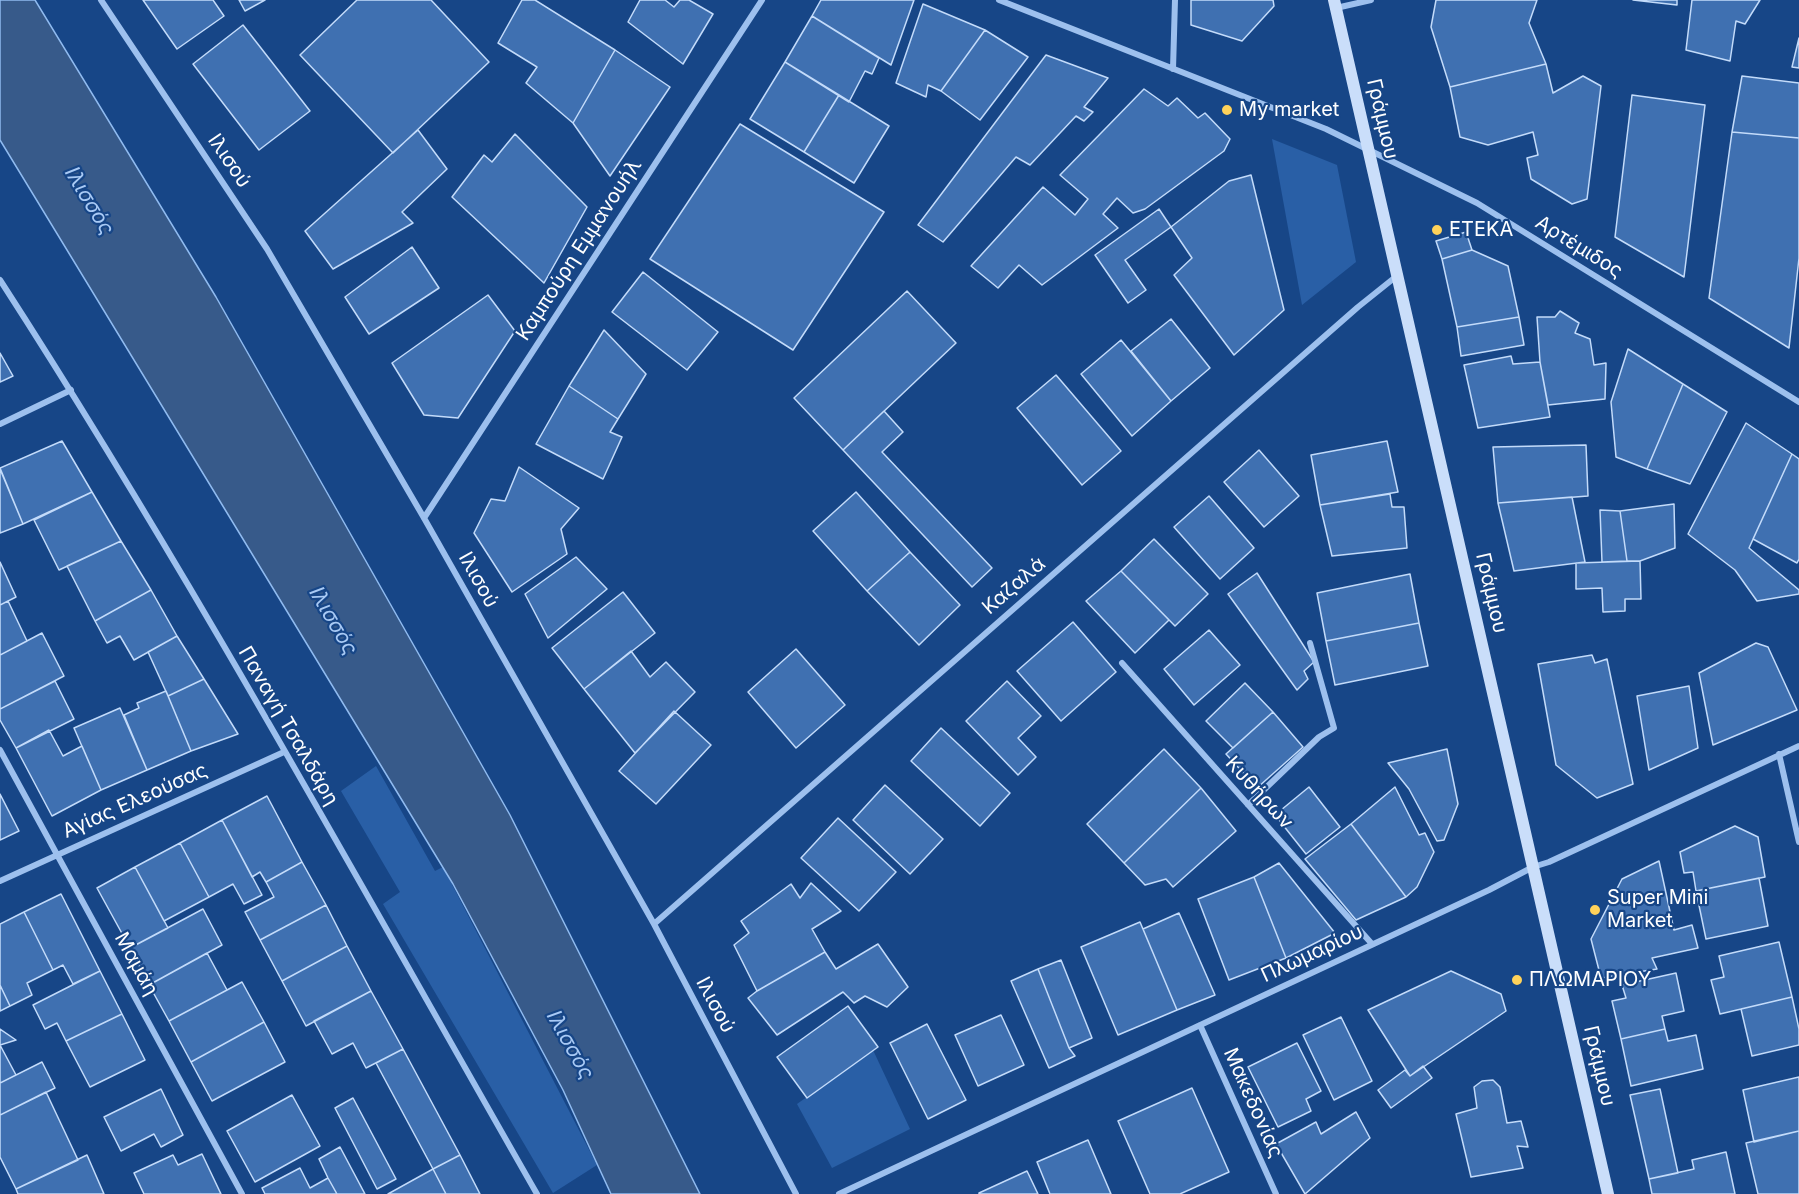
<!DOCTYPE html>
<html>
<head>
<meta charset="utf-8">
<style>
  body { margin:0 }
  canvas { display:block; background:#174687 }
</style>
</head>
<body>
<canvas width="1799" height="1194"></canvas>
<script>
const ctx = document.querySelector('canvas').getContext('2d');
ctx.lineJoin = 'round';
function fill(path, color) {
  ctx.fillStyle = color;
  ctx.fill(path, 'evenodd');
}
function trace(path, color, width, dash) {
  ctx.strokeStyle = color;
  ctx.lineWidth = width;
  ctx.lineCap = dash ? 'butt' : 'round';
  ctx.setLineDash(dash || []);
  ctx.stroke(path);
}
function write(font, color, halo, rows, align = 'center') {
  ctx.font = font + ' Inter,sans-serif';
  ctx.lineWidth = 4.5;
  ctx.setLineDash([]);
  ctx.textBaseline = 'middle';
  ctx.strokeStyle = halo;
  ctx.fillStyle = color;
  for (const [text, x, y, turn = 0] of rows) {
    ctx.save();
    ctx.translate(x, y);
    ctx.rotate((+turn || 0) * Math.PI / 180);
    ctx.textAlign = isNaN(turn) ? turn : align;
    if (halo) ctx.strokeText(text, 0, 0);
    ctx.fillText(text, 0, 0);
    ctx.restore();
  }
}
fill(new Path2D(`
  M1272,139L1337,165L1356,262L1302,305Z
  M376,766L435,871L443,867L597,1165L553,1193L383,904L400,892L341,791Z
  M873,1050L910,1129L832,1168L797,1104Z`), '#295fa6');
const water = new Path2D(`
  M0,0H35L216,297L510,815L700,1194H611L563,1090L453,884L0,140Z`);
fill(water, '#375a8a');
trace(water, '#90bbf0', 1.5);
const building = new Path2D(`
  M143,0H213L224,16L177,49Z
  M239,0H265L245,11Z
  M357,0H431L489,62L393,153L300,55Z
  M522,0H535L615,50L573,123L526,83L537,67L498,43Z
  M640,0H665L674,7L680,0H689L713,14L683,64L628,22Z
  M821,0H914L891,65L812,16Z
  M1191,0H1273L1274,6L1242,41L1191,25Z
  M1436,0H1537L1529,23L1546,64L1450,87L1431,27Z
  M1633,0H1677V5Z
  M1692,0H1760L1745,24L1736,21L1730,61L1686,50Z
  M923,4L985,30L941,91L928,85L926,97L896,83Z
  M812,16L879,58L872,74L865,71L849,102L785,62Z
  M243,25L310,111L259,150L193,64Z
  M985,30L1028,57L980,120L941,91Z
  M1799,38V68L1792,67Z
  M615,50L670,87L610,176L573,123Z
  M1046,55L1108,78L1084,107L1093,112L1084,121L1076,116L1030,165L1016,157L943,242L918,225Z
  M785,62L839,95L804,152L750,119Z
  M1546,64L1553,93L1583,76L1601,86L1587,199L1572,204L1531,179L1527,158L1538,155L1533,132L1488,145L1460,137L1450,87Z
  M1742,76L1799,83V138L1732,132Z
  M1144,89L1168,106L1177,98L1198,118L1205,113L1230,139L1224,151L1145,209L1133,213L1117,198L1103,214L1118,228L1042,285L1019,265L998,288L971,266L1043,187L1075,215L1088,199L1060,175Z
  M839,95L889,126L854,183L804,152Z
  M1632,95L1705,105L1684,277L1615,237Z
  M740,124L884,212L793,350L650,259Z
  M418,130L447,169L402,212L413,223L333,269L305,231Z
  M1732,132L1799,138V258L1789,348L1709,298Z
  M515,134L587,207L544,283L452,197L484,155L492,162Z
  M1251,175L1284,310L1234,355L1174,275L1192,258L1171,227L1229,181Z
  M1159,209L1171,227L1125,260L1146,290L1128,303L1095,255Z
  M1466,232L1472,250L1442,259L1436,241Z
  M412,247L439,288L369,334L345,297Z
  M1472,250L1508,266L1519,317L1457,327L1442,259Z
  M643,272L718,332L687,370L612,312Z
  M907,291L956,343L843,450L794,398Z
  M488,295L515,331L458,418L424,415L392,363Z
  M1560,311L1579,323L1575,333L1590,339L1594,365L1606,363L1605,399L1548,405L1540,362L1537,317H1555Z
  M1519,317L1524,345L1461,356L1457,327Z
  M1171,319L1210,368L1171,401L1131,351Z
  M604,330L646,374L618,419L569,386Z
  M1121,340L1171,401L1132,436L1081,374Z
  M1628,349L1683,384L1647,469L1616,457L1611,402Z
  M0,353L13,376L0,382Z
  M1511,356L1513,364L1540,362L1550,417L1478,428L1464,365Z
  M1056,375L1121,451L1082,485L1017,408Z
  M1683,384L1727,412L1690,484L1647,469Z
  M569,386L618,419L610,432L622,437L603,479L536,444Z
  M884,411L903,432L882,452L992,568L972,587L843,450Z
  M1746,423L1792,454L1749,548L1799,590V594L1757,601L1735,570L1688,534Z
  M62,441L92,492L23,524L0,468Z
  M1387,441L1398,492L1320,505L1311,455Z
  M1586,445L1588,496L1498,503L1493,447Z
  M1259,450L1299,496L1264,527L1224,482Z
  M1792,454L1799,459V559L1797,563L1753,539Z
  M519,467L579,508L561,529L567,554L512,592L474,533L491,499L505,501Z
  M0,469L23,524L0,533Z
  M92,492L121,541L59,570L34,520Z
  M856,492L910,552L867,591L813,531Z
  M1390,494L1392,507H1404L1407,548L1332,556L1320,505Z
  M1209,496L1254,548L1220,579L1174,527Z
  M1572,497L1585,562L1514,571L1498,503Z
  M1674,504L1675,548L1640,561H1627L1620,511Z
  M1600,510L1620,511L1627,561L1602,562Z
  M1154,539L1208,594L1175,626L1121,571Z
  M121,541L151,590L95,621L67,566Z
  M910,552L960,605L919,645L867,591Z
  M576,557L607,589L548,638L525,594Z
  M1640,561L1641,599H1625V611L1603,612L1602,588L1576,589V563Z
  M0,562L16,597L0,605Z
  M1121,571L1169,620L1135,653L1086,601Z
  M1257,573L1314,662L1304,671L1308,679L1297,690L1228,594Z
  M1410,574L1419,623L1326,641L1317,593Z
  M151,590L177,636L134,660L120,636L107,643L95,621Z
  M623,592L655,633L584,689L552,648Z
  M8,601L27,641L0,655V605Z
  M1073,622L1116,672L1061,721L1017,671Z
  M1419,623L1428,666L1335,685L1326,641Z
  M1209,630L1240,665L1194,705L1164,669Z
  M42,633L64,676L0,709V655Z
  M177,636L204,679L168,696L148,652Z
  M1756,643L1768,647L1797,710L1713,745L1699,673Z
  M796,649L845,705L796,748L748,692Z
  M631,651L650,677L666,662L695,692L635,753L584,689Z
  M1592,655L1595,663L1607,659L1633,784L1597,798L1556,765L1538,664Z
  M204,679L238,734L191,751L168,696Z
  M55,681L74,719L16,748L0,720V709Z
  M1007,681L1041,716L1018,738L1036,757L1018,775L966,721Z
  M1245,683L1273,712L1233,748L1206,721Z
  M1689,686L1698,748L1649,770L1637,696Z
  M166,691L191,751L147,770L124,715L139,708L137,703Z
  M120,708L147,770L101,790L74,728Z
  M674,711L711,745L656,804L619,771Z
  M1273,712L1303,747L1257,788L1226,754Z
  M941,728L1010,793L980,826L911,761Z
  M49,730L63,756L82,746L101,790L52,816L16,748Z
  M1164,749L1201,788L1124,863L1087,824Z
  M1447,749L1458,804L1444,840L1437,841L1409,789L1388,763Z
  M885,785L943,839L910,874L853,820Z
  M1309,787L1340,827L1306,854L1275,815Z
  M1395,787L1419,835L1425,833L1434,852L1417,887L1406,897L1351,824Z
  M1201,788L1236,831L1173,887L1166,879L1145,885L1124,863Z
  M0,794L19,831L0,840Z
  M267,796L302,862L266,882L260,872L252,877L222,820Z
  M838,818L896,872L859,911L801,858Z
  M222,820L262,895L244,904L233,884L209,897L180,843Z
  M1351,824L1406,897L1356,920L1305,859Z
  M1735,826L1758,837L1765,877L1696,891L1693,872L1684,873L1680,852Z
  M180,843L209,897L164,921L135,867Z
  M1659,861L1674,930L1692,925L1698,948L1652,958L1657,969L1601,978L1591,939L1622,879Z
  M302,862L326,905L260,940L245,912L274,897L266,882Z
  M1279,863L1335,933L1286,958L1254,877Z
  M135,867L168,928L130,948L97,888Z
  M1254,877L1286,958L1229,980L1198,899Z
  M1759,878L1768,926L1706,939L1696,891Z
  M811,883L841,911L812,929L825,952L757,991L734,945L749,933L741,921L791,884L800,898Z
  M61,894L100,971L73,984L63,965L53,970L24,912Z
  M326,905L347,946L282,981L260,940Z
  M203,909L222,945L149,985L130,948Z
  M24,912L53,970L27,983L32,995L10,1006L0,985V924Z
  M1179,913L1215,995L1177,1010L1143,929Z
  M1140,922L1177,1010L1118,1035L1081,947Z
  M1779,942L1792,997L1720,1014L1711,980L1724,977L1719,956Z
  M878,944L908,987L887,1007L865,996L854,1003L843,992L777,1035L748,998L757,991L825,952L836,969Z
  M347,946L371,991L306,1026L282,981Z
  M207,953L227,990L169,1021L149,985Z
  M1061,960L1092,1038L1069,1048L1038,969Z
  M1038,969L1069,1048L1075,1056L1049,1068L1011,981Z
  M100,971L122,1014L66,1041L57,1023L45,1029L33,1005Z
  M1451,971L1501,994L1506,1011L1410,1076L1368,1010Z
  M1676,973L1684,1011L1662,1016L1665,1029L1621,1039L1612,1001L1626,998L1622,985Z
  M242,982L264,1022L191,1062L169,1021Z
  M0,985L10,1006L0,1011Z
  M371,991L403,1049L366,1068L353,1043L332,1054L314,1021Z
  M1792,997L1799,1029V1045L1752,1056L1741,1009Z
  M848,1006L878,1047L807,1098L777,1057Z
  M122,1014L145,1060L90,1087L66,1041Z
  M1001,1015L1024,1065L978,1086L955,1035Z
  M1341,1017L1372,1081L1334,1100L1303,1035Z
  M264,1022L285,1062L212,1101L191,1062Z
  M927,1024L966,1100L928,1119L890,1043Z
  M0,1029L16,1040L0,1045Z
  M1665,1029L1668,1041L1696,1035L1703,1069L1631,1086L1621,1039Z
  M1297,1043L1321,1091L1306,1099L1311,1111L1278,1127L1248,1067Z
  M0,1045L16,1075L0,1083Z
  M403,1049L460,1155L433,1169L376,1063Z
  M42,1062L55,1088L0,1115V1083Z
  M1423,1066L1432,1078L1391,1108L1378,1090L1405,1070L1410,1076Z
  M1799,1077V1131L1754,1142L1743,1090Z
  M1493,1080L1500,1087L1507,1123L1521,1121L1528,1147L1517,1146L1523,1168L1471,1177L1456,1114L1477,1108L1474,1087L1482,1081Z
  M1192,1088L1229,1172L1180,1194H1150L1118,1121Z
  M161,1089L183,1135L161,1147L154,1134L121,1151L104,1117Z
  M1660,1089L1678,1173L1649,1179L1630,1095Z
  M46,1092L78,1160L16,1189L0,1157V1115Z
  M292,1095L320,1146L255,1182L227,1131Z
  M353,1098L396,1179L377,1189L335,1108Z
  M1356,1112L1370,1138L1305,1194L1276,1144L1316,1122L1321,1134Z
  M1799,1131V1194H1758L1746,1143Z
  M1088,1140L1111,1194H1050L1037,1162Z
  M340,1147L365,1194H337L328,1178L319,1159Z
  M1726,1152L1735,1194H1652L1649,1179L1694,1169L1692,1160Z
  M202,1154L221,1194H144L134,1173L173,1155L178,1165Z
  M87,1155L104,1194H18L16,1189Z
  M460,1155L480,1194H446L433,1169Z
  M300,1168L310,1188L328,1178L337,1194H265L262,1188Z
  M433,1169L446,1194H388Z
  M1027,1171L1038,1194H979V1193Z`);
fill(building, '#3f70b1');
trace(building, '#c3dbfa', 1.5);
trace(new Path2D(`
  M101,0L267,249L424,518L654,924L796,1194
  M999,0L1326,129L1477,203L1799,402
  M1336,8L1371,0
  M1173,69L1175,0
  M0,280C192,577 362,888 537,1194
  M0,424L71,390
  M424,518L762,0
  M1122,663L1372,944
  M0,750L242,1194
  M1779,754L1799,842
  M1248,805L1319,737L1334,728L1310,643
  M0,881L284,752
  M654,924L1358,307L1398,275
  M1200,1025L1276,1194
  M839,1194L1489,890L1533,867L1549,862L1799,746`), '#9dc0ee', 6);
trace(new Path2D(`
  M1334,0L1608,1194`), '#cadefa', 12);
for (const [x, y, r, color] of [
  [1227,110,6,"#ffd25a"],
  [1437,230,6,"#ffd25a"],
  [1595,910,6,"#ffd25a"],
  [1517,980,6,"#ffd25a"]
]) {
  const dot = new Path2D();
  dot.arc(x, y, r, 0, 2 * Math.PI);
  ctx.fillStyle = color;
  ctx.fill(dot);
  trace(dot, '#174687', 2);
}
write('20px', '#fff', '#174687', [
  ["My market",1239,110],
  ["ΕΤΕΚΑ",1449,230],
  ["Super Mini",1607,898],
  ["Market",1607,921],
  ["ΠΛΩΜΑΡΙΟΥ",1529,980]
], 'left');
write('20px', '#fff', '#174687', [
  ["Γράμμου",1382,119,77],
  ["Ιλισού",229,161,56],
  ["Αρτέμιδος",1579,247,32],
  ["Καμπούρη Εμμανουήλ",579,250,-57],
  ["Ιλισού",478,580,61],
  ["Καζαλά",1014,586,-41],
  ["Γράμμου",1491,593,77],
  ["Παναγή Τσαλδάρη",288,726,60],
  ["Κυθήρων",1259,793,48],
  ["Αγίας Ελεούσας",135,801,-24],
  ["Πλωμαρίου",1312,954,-25],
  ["Μαμάη",136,964,61],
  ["Ιλισού",715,1005,62],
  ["Γράμμου",1599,1066,77],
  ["Μακεδονίας",1253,1103,66]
]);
write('italic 21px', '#a9caf5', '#174687', [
  ["Ιλισσός",89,201,59],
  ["Ιλισσός",333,621,60],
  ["Ιλισσός",570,1045,61]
]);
</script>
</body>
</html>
